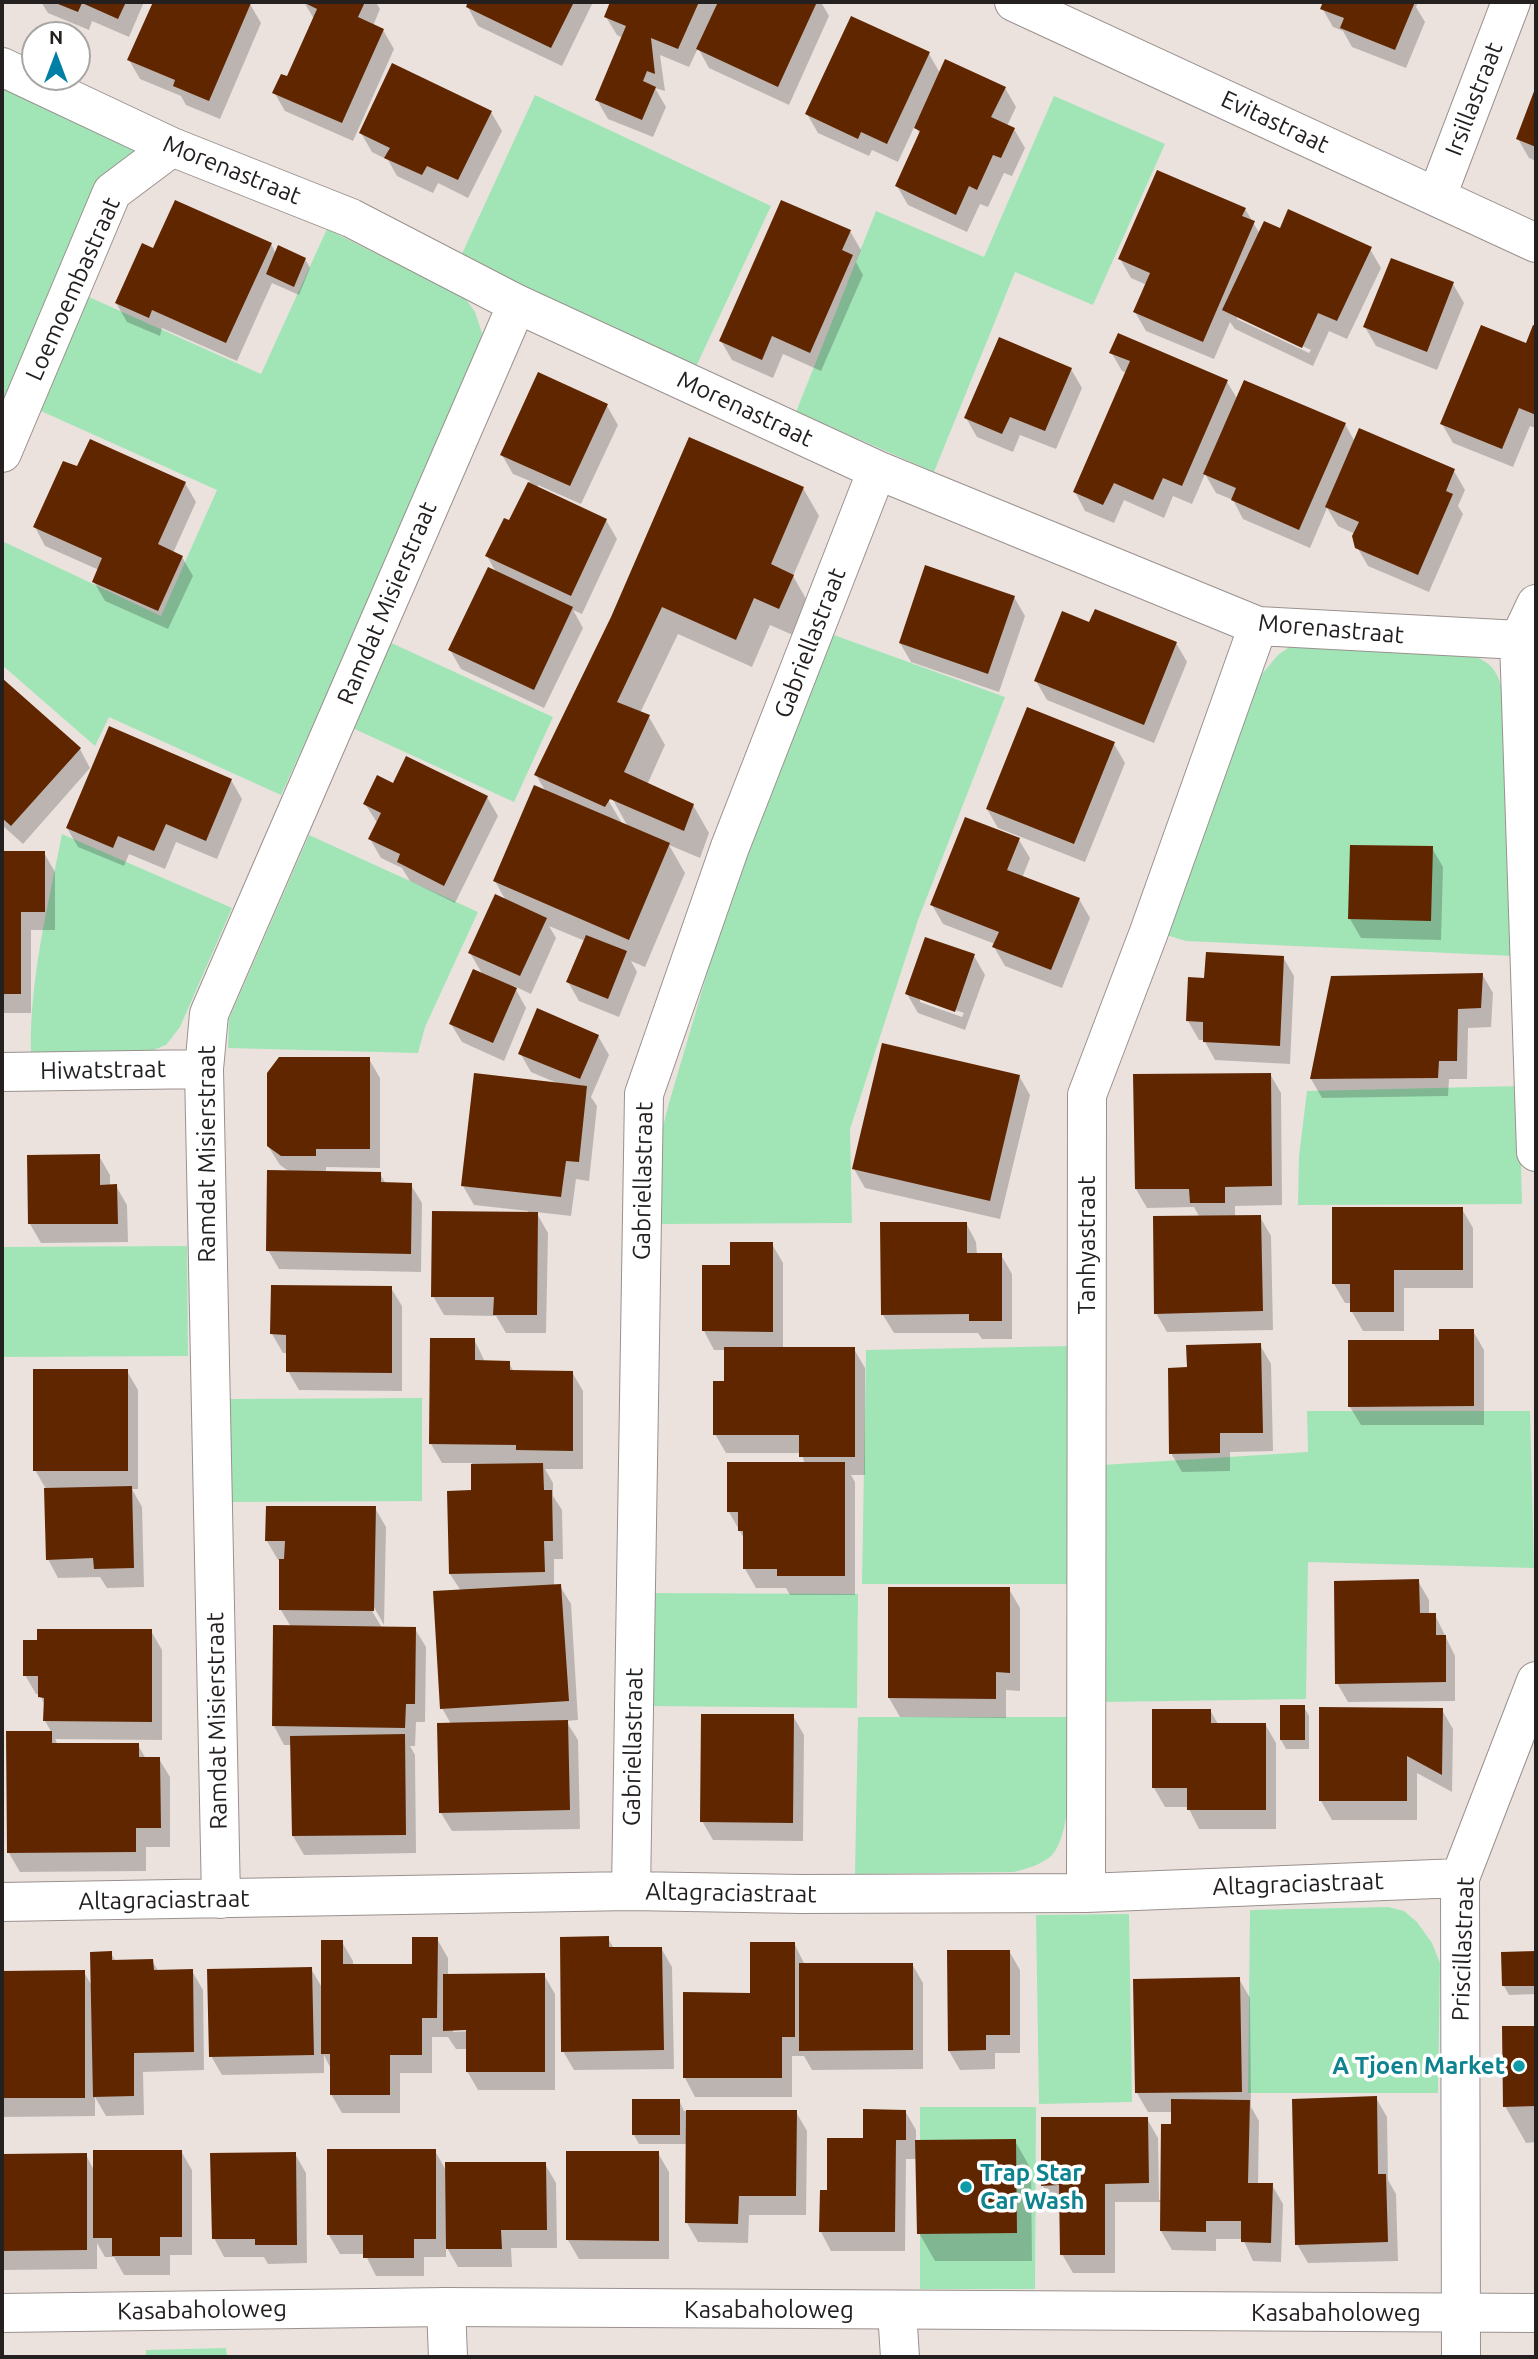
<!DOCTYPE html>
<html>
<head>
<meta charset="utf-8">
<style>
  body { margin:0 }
  #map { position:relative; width:1538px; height:2359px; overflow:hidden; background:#ebe2de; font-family:Ubuntu,sans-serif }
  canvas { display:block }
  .frame { position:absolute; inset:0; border:4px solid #23201f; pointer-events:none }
  .north { position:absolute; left:21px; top:21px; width:70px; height:70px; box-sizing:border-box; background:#fff; border:2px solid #a7a6a5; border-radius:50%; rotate:0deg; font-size:19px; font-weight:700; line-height:28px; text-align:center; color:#23201f }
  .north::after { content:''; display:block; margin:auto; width:24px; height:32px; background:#007fa4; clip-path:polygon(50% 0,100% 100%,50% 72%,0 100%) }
</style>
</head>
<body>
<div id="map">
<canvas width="1538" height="2359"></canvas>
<div class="frame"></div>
<div class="north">N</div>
</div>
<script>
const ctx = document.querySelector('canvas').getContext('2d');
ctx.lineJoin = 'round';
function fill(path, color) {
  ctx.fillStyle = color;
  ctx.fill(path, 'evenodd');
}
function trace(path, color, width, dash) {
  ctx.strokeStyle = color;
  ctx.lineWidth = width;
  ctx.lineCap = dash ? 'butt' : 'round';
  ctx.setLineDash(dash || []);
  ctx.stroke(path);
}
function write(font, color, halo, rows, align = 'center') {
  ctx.font = font + ' Ubuntu,sans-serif';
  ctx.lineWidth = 7;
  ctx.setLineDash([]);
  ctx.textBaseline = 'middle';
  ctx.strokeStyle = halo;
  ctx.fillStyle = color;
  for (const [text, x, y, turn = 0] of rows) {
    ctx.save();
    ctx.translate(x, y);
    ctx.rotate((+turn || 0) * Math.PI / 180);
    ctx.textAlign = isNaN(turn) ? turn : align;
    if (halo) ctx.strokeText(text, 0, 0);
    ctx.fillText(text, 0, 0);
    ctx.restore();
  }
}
fill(new Path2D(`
  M2,80L129,143L134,151L132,160L2,426Z
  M535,95L771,206L694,371L460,258Z
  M1054,96L1165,144L1093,305L1015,272L934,472L796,412L876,211L984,257Z
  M327,229L465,298L475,312L482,333L477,358L436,455L281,795L109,717L95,746L2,665V541L161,616L217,490L32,407L80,293L261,374Z
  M831,634L1005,697L918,920L850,1129L852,1223L661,1224L659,1142L669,1103L737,872Z
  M387,641L553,717L514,802L348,726Z
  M1292,645L1467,654C1495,662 1499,674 1505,702L1514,956L1186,941L1163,934L1252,686L1278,655Z
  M62,834L232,908L180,1027L166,1045L151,1051L31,1055C29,981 48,906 62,834Z
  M309,835L478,912L425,1027L418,1053L228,1048L229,1019Z
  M1519,1086L1522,1204L1298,1205L1299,1156L1307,1091Z
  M187,1246L188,1356L2,1357V1247Z
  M1070,1346V1584H862L866,1350Z
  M422,1398V1501L229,1502V1399Z
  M1307,1411H1530L1534,1568L1308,1562L1306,1699L1101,1702L1102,1465L1308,1452Z
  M650,1593L858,1594L857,1708L648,1706Z
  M858,1717H1071C1070,1748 1074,1837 1050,1857C1040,1865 1026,1869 1014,1872L855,1874Z
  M1388,1907L1404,1911L1417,1922L1432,1943L1440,1963L1438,2093H1248L1250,1910Z
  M1129,1914L1132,2102L1039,2104L1036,1915Z
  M920,2107H1036L1035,2289H920Z
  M226,2348L227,2357H146V2350Z`), '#a1e5b7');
fill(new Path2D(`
  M41,2H144L129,37L92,21L89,30L48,13Z
  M154,2H245L250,4L261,23L220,119L186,105L181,96L140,79L129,60Z
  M304,2H376L380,9L373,26L383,30L394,49L353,141L285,111L274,92L288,78L314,19Z
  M465,2H593L562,66L478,26Z
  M612,2H821L829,16L789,105L709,68L698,48L689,67L660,55L665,91L655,88L666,107L653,137L608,119L597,100L623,38L617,35L606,17Z
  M1325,2H1418L1416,7L1425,22L1406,68L1352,47L1343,31L1333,27L1322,8Z
  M929,54L940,73L1005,88L1016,107L1007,126L1014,129L1025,148L1012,176L1004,173L988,207L980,204L967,232L908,205L897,186L920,135L915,125L898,162L872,150L869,156L818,133L807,114Z
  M1536,90V161L1529,158L1518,139Z
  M491,112L502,131L468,198L438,183L433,193L397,176L388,160L372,152L361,133Z
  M1245,209L1260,234L1280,231L1370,249L1381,268L1347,339L1329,331L1313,366L1235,329L1230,322L1214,359L1146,331L1135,312L1147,285L1131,278L1120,259ZM1237,316L1311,350L1309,353L1237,319Z
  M850,231L861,250L856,262L863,275L821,371L783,354L773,378L732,360L721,341Z
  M271,244L276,254L305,259L310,268L299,295L272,283L237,361L162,328L160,336L127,322L116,303L154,250Z
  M1453,284L1464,303L1437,370L1376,346L1365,327Z
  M1534,327L1536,328V428L1530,426L1513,467L1453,443L1442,424L1527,345Z
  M1111,352L1227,382L1238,400L1345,424L1355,442L1454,471L1465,490L1458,506L1463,514L1429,592L1368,566L1357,547L1355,534L1338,526L1327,508L1310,548L1243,519L1233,500L1216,493L1205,474L1192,504L1173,496L1164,518L1124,500L1114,523L1085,511L1075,492L1127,373L1122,371Z
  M1071,369L1082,388L1056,449L1020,435L1013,452L977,437L966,418Z
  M607,406L618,425L581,504L538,485L537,488L606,520L617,539L582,614L573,610L583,628L544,708L461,669L450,650L497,574L487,556L510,523L530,481L513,474L502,455Z
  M78,469L185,483L196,502L173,553L182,557L193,576L168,629L105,601L94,582L99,570L45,546L35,527Z
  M803,488L819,516L793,576L809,604L795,636L770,625L752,667L678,634L640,713L649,717L665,745L647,785L693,805L709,833L700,858L669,845L685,873L645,967L631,961L637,972L619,1017L579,1001L568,982L585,941L549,926L556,938L531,994L514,986L526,1008L504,1061L462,1042L451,1024L483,975L470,953L506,901L495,881L546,792L536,775L613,618ZM608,791L627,825H623L604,793Z
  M1014,597L1025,616L999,692L911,662L900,643Z
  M1090,624L1176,643L1187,662L1154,743L1047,700L1036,681Z
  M2,681L80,749L90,768L23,844L2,825Z
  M1114,744L1125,763L1085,862L998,828L987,809Z
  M231,780L242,799L217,859L176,842L165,869L129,854L124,866L78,847L67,828Z
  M394,785L487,797L498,816L455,903L410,881L402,868L381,858L370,839L378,824L365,804Z
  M1019,840L1030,858L1022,878L1079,899L1090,918L1062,988L1005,966L994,947L995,944L943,924L932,905Z
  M1432,848L1443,867L1441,940L1361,938L1350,919Z
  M2,853H44L55,872V930H31V1013H2Z
  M974,956L985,975L965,1030L918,1013L907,994ZM920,998L964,1013L962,1017L920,1002Z
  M1283,957L1294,976L1290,1064L1215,1060L1204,1040H1199L1188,1021L1206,979Z
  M1482,974L1493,993L1491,1027L1468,1028L1467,1079H1449L1448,1096L1322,1098L1311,1079Z
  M598,1036L609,1055L591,1097L597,1106L589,1181L576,1179L571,1216L536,1212L548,1233L546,1333H506L496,1316L444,1315L433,1296L528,1214V1211L474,1205L463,1186L557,1083L531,1072L520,1053Z
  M369,1059L380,1078V1168L326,1167V1173L380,1174L386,1184L411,1185L422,1203L421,1272L279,1269L268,1250L290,1172L280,1165L268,1146Z
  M1270,1074L1281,1093L1282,1205L1235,1206V1217H1260L1271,1236L1273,1330L1167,1332L1156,1313L1200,1218L1194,1207L1147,1208L1136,1189Z
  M1019,1076L1030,1095L1000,1219L865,1188L854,1169Z
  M99,1156L110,1175V1186H116L127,1205L128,1242L41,1243L30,1224L29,1157Z
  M1462,1209L1473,1228V1288H1404V1331H1363L1352,1312V1303H1345L1334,1284Z
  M966,1223L976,1242L977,1255H1001L1012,1274V1339H982L978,1333H894L883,1315Z
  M772,1244L783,1263V1349H854L865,1368V1475H851L855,1482V1595H790L786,1588H756L745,1569V1540L729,1512L805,1464L801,1453H726L715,1434L725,1382V1350H714L704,1331L732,1266Z
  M391,1288L402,1306V1391L299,1390L288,1371V1353H283L272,1334Z
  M2,1298L3,1336H2Z
  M1473,1331L1484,1350V1425H1361L1350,1407Z
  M474,1339L485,1362L509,1363L514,1372H572L583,1391V1469H545L553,1483V1496L562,1510L563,1559H554V1586H560L571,1604L578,1720L566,1721L578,1740L580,1829L452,1831L441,1813L451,1724L442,1708L461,1591L450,1574L473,1492L472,1463H442L431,1444Z
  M1260,1345L1271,1364L1273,1451L1230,1452V1471L1182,1472L1171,1453L1188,1369Z
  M127,1371L138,1390V1489H132L142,1507L144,1587L107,1588L100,1577L58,1578L48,1559L46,1489L35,1470Z
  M375,1508L386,1527L384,1625L371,1602L368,1604L382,1628L415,1629L426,1647L425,1722H416L415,1746H410L415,1755L416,1853L304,1855L293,1836L292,1745H284L274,1726L291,1627L281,1610V1560H278L267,1541Z
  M1418,1581L1429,1600V1615H1435L1455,1656V1701L1348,1702L1337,1683Z
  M1009,1589L1020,1608V1691L1006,1690V1718L900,1717L889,1698Z
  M151,1631L162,1650V1740L55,1739L58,1745H138L146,1759H159L170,1777V1847H146V1871L20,1872L9,1853L52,1733L45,1721V1706L40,1694H36L25,1675Z
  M1304,1707L1309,1716V1749H1286L1281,1740Z
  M1210,1710L1218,1724H1265L1276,1743V1829H1199L1188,1807H1165L1154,1788Z
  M1442,1710L1453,1729L1452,1792L1417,1773V1820H1332L1321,1801Z
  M793,1716L804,1735L803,1841L713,1840L702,1821Z
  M608,1938L614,1949L661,1948L672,1967L674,2069L574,2070L563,2051Z
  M437,1939L448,1958V1975H544L555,1994V2090H478L467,2071V2049H456L448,2037H432V2073H400V2113H342L331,2094V2069L324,2055V2073L222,2075L211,2056L311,1969L323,1989L342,1942L353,1961V1966H414ZM474,2028V2031L453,2032V2029Z
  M794,1943L805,1965L912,1964L923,1983V2069L812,2070L804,2056H792V2097H695L685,2078Z
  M1009,1951L1020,1970V2053H995V2069L960,2070L949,2051Z
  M111,1953L116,1962L152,1961L159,1972L192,1971L203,1990L204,2070L143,2072L144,2115L106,2116L95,2097V2116L2,2117V1972H84L93,1988Z
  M1536,1953V1994L1509,1995L1504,1986L1503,1954Z
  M1239,1979L1250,1998L1251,2107L1259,2121L1258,2185H1272L1283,2204L1281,2262L1253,2261L1243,2239H1216V2251L1172,2250L1161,2231L1162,2202H1115V2273H1073L1062,2254L1061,2204L1054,2205L1043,2186L1147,2119L1158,2138L1159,2200H1162L1173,2126V2112H1148L1137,2093L1135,1981Z
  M1504,2028H1536V2142L1526,2143L1505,2106Z
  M1376,2098L1387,2117L1388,2180L1396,2194L1398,2261L1308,2263L1297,2244Z
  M679,2100L684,2111L796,2112L807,2131L806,2215H749L748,2243L698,2242L687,2223V2144H639L634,2135Z
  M905,2111L916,2130V2142L1015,2141L1031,2169L1032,2261H935L919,2233L917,2159H906L905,2251H831L821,2232L829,2192L864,2140Z
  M181,2151L192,2170V2255H170V2275H124L114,2257H105L97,2243V2269L2,2270V2156L86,2155L94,2170Z
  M435,2151L447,2172L545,2164L556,2183L557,2248H511L512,2267H458L446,2246V2257H424V2276H376L365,2254H340L329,2235Z
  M658,2153L669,2172V2259H579L568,2240Z
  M295,2154L306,2173L307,2263L268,2264L264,2257H224L214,2238Z`), '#0003');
fill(new Path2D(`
  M53,2H126L118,19L82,3L78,12Z
  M153,2L251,3L209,101L173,86L175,80L127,60Z
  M303,2H365L358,17L384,29L342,123L272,93L281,74L287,76L317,9Z
  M468,2H574L551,48L466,7Z
  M610,2H699L678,49L651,38L655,74L647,71L643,81L656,87L642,120L595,100L626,26L604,17Z
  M718,2H817L778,87L696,49Z
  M1323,2H1415L1395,50L1340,28L1344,18L1320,9Z
  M851,16L930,52L887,144L861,132L858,139L805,114Z
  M945,59L1006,87L991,117L1015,128L1001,158L993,155L977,190L969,186L956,215L895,186L920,131L914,128Z
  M392,63L492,111L458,180L427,166L422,175L384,158L390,148L359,133Z
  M1536,86V147L1516,139Z
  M1157,170L1246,208L1242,216L1255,221L1203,342L1133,312L1150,273L1118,259Z
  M175,200L272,243L226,343L152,310L149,318L115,303L142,243L153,248Z
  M781,200L851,230L842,250L853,255L810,353L772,336L762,360L719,341Z
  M1288,209L1372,247L1337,321L1318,313L1302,348L1222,310L1264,221L1280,228Z
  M278,245L306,258L294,287L266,274Z
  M1391,258L1454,282L1427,352L1363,327Z
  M1481,325L1526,343L1533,325L1536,326V415L1519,408L1502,449L1440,424Z
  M1118,333L1228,380L1182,486L1163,478L1153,500L1114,483L1103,505L1073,492L1130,361L1109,353Z
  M999,337L1072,368L1045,431L1010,417L1002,434L964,418Z
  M538,372L608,404L570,486L500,455Z
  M1244,380L1346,423L1299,530L1231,500L1236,488L1203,474Z
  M1359,428L1455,469L1446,491L1453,494L1418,575L1355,548L1352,536L1359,522L1325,507Z
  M689,437L804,487L771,564L794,575L779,609L754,598L736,640L662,607L617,702L650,715L624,772L694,804L684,831L610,799L605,807L534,775L611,617Z
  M90,439L186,482L158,544L183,556L158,611L92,582L102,558L33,527L63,461L77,466Z
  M528,482L607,519L571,596L485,556L504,518L509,520Z
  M925,565L1015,596L988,674L899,643Z
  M488,567L573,607L534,690L448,650Z
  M1095,609L1177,642L1144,725L1034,681L1062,611L1089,622Z
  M2,678L81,748L11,826L2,818Z
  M1027,707L1115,742L1074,844L986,809Z
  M109,726L232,779L206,841L166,824L154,851L118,836L113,848L66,828Z
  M406,756L488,796L444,886L397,862L400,854L368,839L381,813L363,804L377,775L393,783Z
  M534,785L670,843L629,940L493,881Z
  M965,817L1020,838L1007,870L1080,898L1051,970L992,947L999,932L930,905Z
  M1350,845L1433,846L1431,921L1348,919Z
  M2,851H45V912H21V994H2Z
  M495,894L547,918L520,976L468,953Z
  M586,935L627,951L608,999L566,982Z
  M925,937L975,954L955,1012L905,994Z
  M1206,952L1284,956L1280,1046L1203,1042V1022L1186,1021L1188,977L1204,978Z
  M473,969L517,988L493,1043L449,1024Z
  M1483,973L1481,1008L1458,1009L1457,1061H1439L1438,1078L1310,1079L1331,976Z
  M537,1008L599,1035L580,1079L518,1054Z
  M882,1043L1020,1075L990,1201L852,1169Z
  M279,1057H370V1149H316V1156H281L267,1146V1073Z
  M474,1073L587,1086L579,1162L566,1161L561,1197L461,1186Z
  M1271,1073L1272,1186L1225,1187V1203H1190L1189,1189H1135L1133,1074Z
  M100,1154V1185L117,1184L118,1224H28L27,1155Z
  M267,1170L381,1172V1182L412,1183L411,1254L266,1251Z
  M1332,1207H1463V1270H1394V1312H1350V1284H1332Z
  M432,1211L538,1212L537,1315H493L494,1297H431Z
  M1261,1215L1263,1311L1154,1314L1153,1216Z
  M880,1222H967V1253H1002V1321H969V1314L881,1315Z
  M730,1242H773V1332L702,1331V1265H730Z
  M271,1285L392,1286V1373L286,1372V1335L270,1334Z
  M1439,1329H1474V1406L1348,1407V1340H1439Z
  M430,1338H475V1360L510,1361V1370L573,1371V1451L516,1450V1445L429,1444Z
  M1261,1343L1263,1433H1220V1453L1169,1454L1168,1368L1187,1367L1186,1345Z
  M724,1347H855V1457H799V1435H713V1381H724Z
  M33,1369H128V1471H33Z
  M727,1462H845V1576H777V1569H743V1531H738V1512H727Z
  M543,1463L544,1490H552L553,1541H544L545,1572L449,1574L447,1491L471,1490V1464Z
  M132,1486L134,1568L94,1569L93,1558L46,1560L44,1488Z
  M266,1506H376L374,1611L279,1610V1559H284L285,1541H265Z
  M1419,1579L1420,1613H1436V1635H1446V1682L1335,1684L1334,1581Z
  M561,1584L569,1701L440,1709L433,1591Z
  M888,1587H1010V1673L996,1672V1699L888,1698Z
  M273,1625L416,1627L415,1704H406L405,1728L272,1726Z
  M37,1629H152V1722L43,1721L44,1698L38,1697V1676H23V1640H37Z
  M1280,1705H1305V1740H1280Z
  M1319,1707L1443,1708L1442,1775L1407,1756V1801H1319Z
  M1152,1709H1211V1723H1266V1810H1187V1788H1152Z
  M701,1714H794L793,1823L700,1822Z
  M568,1720L570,1810L439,1813L437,1723Z
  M6,1731H52V1743H139V1757H160L161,1828H136V1852L7,1853Z
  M405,1734L406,1835L292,1836L290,1736Z
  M609,1936V1947H662L664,2050L561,2052L560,1937Z
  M412,1937H438L437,2018H422V2055H390V2095H330V2054H321V1940H343V1964H412Z
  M750,1942H795V2037H782V2078H683V1992L750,1993Z
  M947,1950H1010V2035H986V2050L948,2051Z
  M112,1951V1960L153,1959L154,1970L193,1969L194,2052L134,2053V2096L93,2097L90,1952Z
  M1536,1951V1986H1502L1501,1952Z
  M799,1963H913V2050L799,2051Z
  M312,1967L314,2055L209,2057L207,1969Z
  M85,1970V2098H2V1971Z
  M545,1973V2072H466V2030L443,2031V1974Z
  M1240,1977L1242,2092L1135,2093L1133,1979Z
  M1502,2026H1536V2106L1503,2107Z
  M1377,2096L1378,2174H1386L1388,2242L1295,2245L1292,2099Z
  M632,2099H680V2135H632Z
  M1171,2099L1250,2100L1248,2183H1273L1271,2243L1241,2242V2221H1206V2232L1160,2231L1161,2124H1171Z
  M863,2109L906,2110V2140H896L895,2232H819L820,2190H827V2138H863Z
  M686,2110H797L796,2196H739L738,2224L685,2223Z
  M1041,2117H1148L1149,2183L1105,2184V2255H1060L1059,2185L1041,2186Z
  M1016,2139L1017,2233L917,2234L915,2140Z
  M327,2149H436V2239H414V2258H363V2235H327Z
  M93,2150H182V2237H160V2256H112V2238H93Z
  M566,2151H659V2241L566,2240Z
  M296,2152L297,2245H255V2239H212L210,2153Z
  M87,2153V2250L2,2251V2154Z
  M445,2162H546L547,2230H501L502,2249H446Z`), '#602600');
const minor = new Path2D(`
  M1014,2L1536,243
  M2,67L172,147L351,218L517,304L877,470L1258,626L1519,640
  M1437,196L1511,2
  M2,453L112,192L172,147
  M1536,604L1519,640L1536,1152
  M2,1072L204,1069
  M631,1891L644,1094L730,847L877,470
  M1086,1893L1087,1095L1149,932L1258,626
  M221,1899L204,1069L209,1014L517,304
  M2,1902L631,1891L801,1894L1086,1893L1460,1878
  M446,2307L448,2357
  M897,2311L900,2357
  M1461,2357L1460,1878L1536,1681`);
const tertiary = new Path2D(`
  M2,2313L446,2307L1536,2313`);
trace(minor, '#9a918e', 40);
trace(tertiary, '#9a918e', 40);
trace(minor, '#fff', 38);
trace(tertiary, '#fff', 38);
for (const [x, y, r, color] of [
  [1519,2066,7,"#0f9aa8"],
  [966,2187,7,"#0f9aa8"]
]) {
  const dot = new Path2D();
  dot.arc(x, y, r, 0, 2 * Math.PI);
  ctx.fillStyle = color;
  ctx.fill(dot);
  trace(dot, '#fff', 2.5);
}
write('24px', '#23201f', '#fff', [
  ["Irsillastraat",1474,99,-69],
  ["Evitastraat",1275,122,25],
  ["Morenastraat",232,170,22],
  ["Loemoembastraat",73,289,-66],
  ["Morenastraat",745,409,25],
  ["Ramdat Misierstraat",387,603,-67],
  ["Morenastraat",1331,629,5],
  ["Gabriellastraat",810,643,-69],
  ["Hiwatstraat",103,1070,-1],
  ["Ramdat Misierstraat",207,1154,-90],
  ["Gabriellastraat",643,1181,-89],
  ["Tanhyastraat",1087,1245,-90],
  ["Ramdat Misierstraat",217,1721,-91],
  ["Gabriellastraat",633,1747,-89],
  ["Altagraciastraat",1298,1884,-2],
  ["Altagraciastraat",731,1893,1],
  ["Altagraciastraat",164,1900,-1],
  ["Priscillastraat",1463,1949,-88],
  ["Kasabaholoweg",202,2310,-1],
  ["Kasabaholoweg",769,2310],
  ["Kasabaholoweg",1336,2313]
]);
write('bold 24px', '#0d838f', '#fff', [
  ["A Tjoen Market",1505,2066],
  ["Trap Star",980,2173,"left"],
  ["Car Wash",980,2201,"left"]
], 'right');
</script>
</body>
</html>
